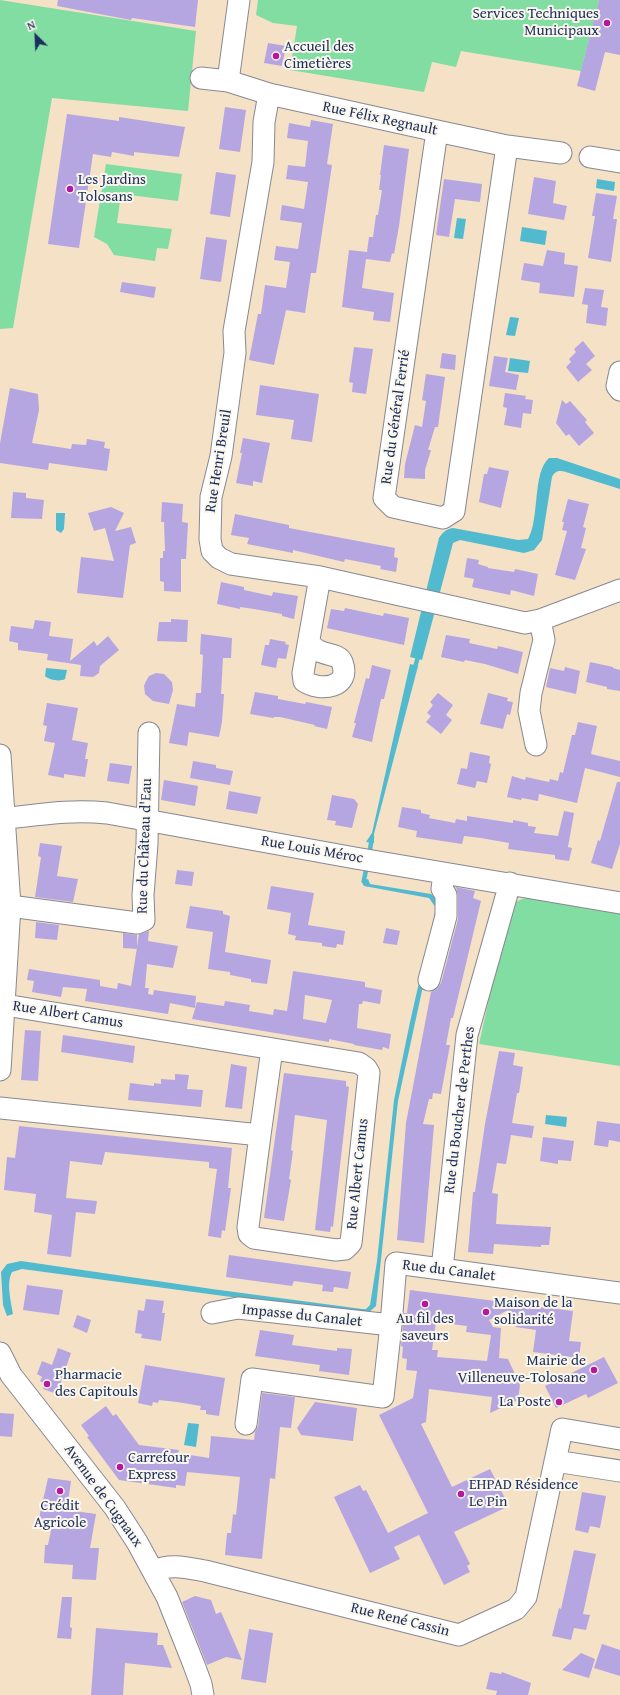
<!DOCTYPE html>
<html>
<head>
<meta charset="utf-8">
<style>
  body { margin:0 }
  #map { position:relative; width:620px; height:1695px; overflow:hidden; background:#f4e1c6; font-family:"Gentium Book Plus",serif }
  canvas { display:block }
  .north { position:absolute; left:16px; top:16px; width:40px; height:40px; -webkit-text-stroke:3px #fbf7ec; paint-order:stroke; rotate:336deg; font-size:11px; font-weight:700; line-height:16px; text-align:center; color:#1b2f5e }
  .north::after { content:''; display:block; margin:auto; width:14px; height:18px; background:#1b2f5e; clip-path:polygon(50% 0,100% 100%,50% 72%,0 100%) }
</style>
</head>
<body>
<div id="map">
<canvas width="620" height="1695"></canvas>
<div class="north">N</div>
</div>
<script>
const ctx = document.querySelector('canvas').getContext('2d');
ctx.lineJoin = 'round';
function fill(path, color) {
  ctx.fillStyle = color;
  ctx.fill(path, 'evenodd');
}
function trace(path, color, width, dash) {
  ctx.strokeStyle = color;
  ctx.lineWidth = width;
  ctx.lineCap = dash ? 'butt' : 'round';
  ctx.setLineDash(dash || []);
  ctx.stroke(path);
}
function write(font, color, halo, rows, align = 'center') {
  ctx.font = font + ' "Gentium Book Plus",serif';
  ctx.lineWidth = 4;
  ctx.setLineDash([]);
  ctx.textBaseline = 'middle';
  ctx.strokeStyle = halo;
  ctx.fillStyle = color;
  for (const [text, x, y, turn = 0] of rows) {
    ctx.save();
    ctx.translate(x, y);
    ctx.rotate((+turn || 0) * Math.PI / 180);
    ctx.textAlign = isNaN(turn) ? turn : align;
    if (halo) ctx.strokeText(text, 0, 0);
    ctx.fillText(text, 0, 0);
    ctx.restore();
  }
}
fill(new Path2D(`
  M0,0L196,31L188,111L52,98L13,328L0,329Z
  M258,0H599L581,71L461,51L456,67L432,62L424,92L290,70L297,26L273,23L256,15Z
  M106,164L182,174L178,201L121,194L117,223L172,229L168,249L157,248L155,261L114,255L107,244L94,237Z
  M532,895L620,910V1066L479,1044L510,904Z`), '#82dda3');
fill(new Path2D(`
  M597,179L615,182L614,191L596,188Z
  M457,218L466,219L463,239L454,238Z
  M522,227L547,231L545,245L520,241Z
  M510,317L519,318L515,336L506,335Z
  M510,358L530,361L528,373L508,371Z
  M549,458H557L620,479V489L566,472C559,470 555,471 552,477L542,540L534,550L524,553L460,540L453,543L422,660L410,657L439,538C443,532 446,529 453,528L518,540L528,539C540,518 532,473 549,458Z
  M56,513H65L64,529L61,533L56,530Z
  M410,664L418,666L374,834V843L366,842L372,833Z
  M46,668L67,670L65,679C60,682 49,680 45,676Z
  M368,879L370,884L431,894L434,897L440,908L398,1101L376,1306L366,1315L22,1269L12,1272C6,1283 11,1301 13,1314L7,1316L3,1305L1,1272L7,1264L21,1261L212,1289L362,1309H366L370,1305L377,1261L394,1100L410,1022L436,908L429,898L364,886L361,881Z
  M546,1115L567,1117L566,1127L545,1124Z
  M188,1423L199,1424L196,1447L184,1445Z`), '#51bacf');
trace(new Path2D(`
  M414,671L419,653
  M369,856L372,837
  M367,884L364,880L367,865`), '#51bacf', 4.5);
fill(new Path2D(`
  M58,0H198L195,27L132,18L131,20L57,6Z
  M599,0H620V55L605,52L595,91L577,86Z
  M268,43L286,46L282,66L264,63Z
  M225,107L246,110L240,152L219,149Z
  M67,114L119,121V117L185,127L179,157L134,152V156L112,152L111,157L93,154L79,248L48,244Z
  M311,120L333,124L327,164L332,165L316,273H311L305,313L286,310L274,365L249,360L258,314H261L265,285L286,288L290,262L274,260L276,246L298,249L302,223L280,220L282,205L304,209L308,182L286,179L288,165L305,167L308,141L287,138L289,123L310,127Z
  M384,145L409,149L399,226L394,254L392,253L390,262L366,259L362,288L394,293L390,322L373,320L374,312L342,307L349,250L367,252L369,237H373L376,215H378L382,190H379L381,175H380Z
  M216,172L236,175L230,217L210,214Z
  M534,177L556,181L553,203L567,206L564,220L528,214Z
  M444,179L482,184L480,202L455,199L449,237L436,235Z
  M596,193L617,196L613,219H617L611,262L588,258L595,216H592Z
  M206,237L227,240L221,282L200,279Z
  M547,250L565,253L564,264L578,266L574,297L539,293L540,283L521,280L524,263L543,266Z
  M122,282L156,287L154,298L120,292Z
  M585,288L604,290L601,307L608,308L606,326L586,323L588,305L582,304Z
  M583,341L595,356L586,364L592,370L578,382L566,367L571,362L569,359L576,352L574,349Z
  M354,347L373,349L366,394L352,392L353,383L349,382Z
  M442,353L456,355L455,370L440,368Z
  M494,356L508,358L505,372L519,375L516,390L489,386Z
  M426,374L445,377L438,427H435L428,450H431L425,470V479L404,478L405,464L415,425L422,427L426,401L422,400Z
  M260,385L319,394L312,442L291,439L294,420L256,415Z
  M10,388L38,394L39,410L32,443L71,449L72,444L86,445L87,439L105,442L104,448L110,449L107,471L49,463L48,470L0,463V443Z
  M505,393L526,396L525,399L533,400L531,414L523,413L521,428L504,425L507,408L503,407Z
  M562,400L566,404L570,401L587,420L585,422L594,433L579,446L569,434L566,436L556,423Z
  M243,438L270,443L262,483L253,481V486L236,483L242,453H240Z
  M489,467L509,471L501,508L479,502L484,474H487Z
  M13,492L26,493V498L44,500L42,519L11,518Z
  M568,499L589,504L583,527L586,528L581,548L586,549L575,580L555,575L567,531L562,530L564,522H562Z
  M162,502L183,504L182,522L188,523L186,559H181V592L164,591V582L160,581V558H163V551H165L164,522H161Z
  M111,507L124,513L115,531L131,527L136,543L130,545L123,598L77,593L81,557L114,561L105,528L94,531L88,513Z
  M235,514L289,525V528L395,548L394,557L398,558L396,572L380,569L381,566L345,559L344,562L293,550V553L247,544L249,538L231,535Z
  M467,558L479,560L478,564L488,567V568L514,572L515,569L538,574L534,596L511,590L510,595L472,587L474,579L464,577Z
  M221,582L244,587V590L272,596L273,592L298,596L294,619L282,616V614L254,609L240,607V609L217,604Z
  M345,608L383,616L384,613L409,618L404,645L327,628L331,609L344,611Z
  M171,619L188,620L187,642L157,641L159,622H171Z
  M35,620L51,622L49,636L73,639L70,661L94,641L97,646L108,636L119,650L100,666L99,673L93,677L80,676L81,665L47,660L48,654L18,650V643L9,641L11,626L33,629Z
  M201,634L232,638L231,658H223L221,694H224L222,722L219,737L189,732L187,746L169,743L177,704L195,707L196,693H201L203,655L200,654Z
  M446,635L470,639L469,643L497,649L498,646L523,652L518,674L485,664L465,660L464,662L441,657Z
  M270,639L286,642L285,644L289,645L286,659L278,658L276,668L261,665L265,645H269Z
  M590,662L613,667V668L620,670V691L607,689V687L586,682Z
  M372,665L391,670L384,699H381L372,742L352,737L356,723H354L366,678L369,679Z
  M565,667L580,671L576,694L546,687L550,668L564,671Z
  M156,673L164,674L172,682L173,690L169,704L153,701L145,694L144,686L146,681L149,676Z
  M255,692L278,696V699L305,704L306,702L332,707L327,729L314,726L315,725L280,717H274L273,718L250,714Z
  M438,693L453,705L446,715L452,720L441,734L426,722L431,716L427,713L433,705L430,702Z
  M488,693L508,698L507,701L513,702L510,715L507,714L503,729L480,724Z
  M47,703L78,708L72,740L88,743L85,759H88L85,777L64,774V778L48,775L55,743L44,741L47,726L43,725Z
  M578,722L597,726L591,754L620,761V777L585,768L577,803L539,794L538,801L522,798L521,800L507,797L512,776L525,780L526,777L549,782L550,779L558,781L560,772L563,773L572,735H575Z
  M470,752L490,756L489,763L491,764L487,783L477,781L475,788L457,784L461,768L467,769Z
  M193,761L216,765V768L233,771L230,785L190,778Z
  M110,763L132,766L129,784L107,781Z
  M164,780L198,786L195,806L161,800Z
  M617,782H620V844L612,869L591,863L598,840L600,841Z
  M229,791L261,797L257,814L226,809Z
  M332,795L354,799L358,804L352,828L335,825L336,821L327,820Z
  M402,807L421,810V813L430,815L429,818L455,823L456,819L467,821V816L513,823V820L528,823V826L536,827L534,833L558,836L564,811L574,813L568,847L572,848L569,861L555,859V855L508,849L509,843L481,838L464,836L462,844L416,837L417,831L398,827Z
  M40,843L62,846L57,876L78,879L73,902L35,897L41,857L38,856Z
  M177,870L194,872L192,886L175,884Z
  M271,886L314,893L308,925L345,931L343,945L337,944L336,948L322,946V943L295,940L296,936L288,934L291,913L267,909Z
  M456,887L475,891L473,898L481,901L453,1018H451L446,1045H450L441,1094L433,1093L432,1099H429L423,1124L434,1125L424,1243L397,1240L406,1123L431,992L437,989L441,983L458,919V895Z
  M190,906L223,911V914L230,916L225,952L271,960L267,984L251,982V979L230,975V972L208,969L213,932L186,928Z
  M36,922L59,925L57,940L35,938Z
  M386,928L400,931L397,945L383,943Z
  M149,931L148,941L178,946L173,968L147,964L145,988H149L148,994L153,995L154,990L196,996L195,1008L170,1003L168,1014L85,1001L87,989L63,987L61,997L32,992L34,981L27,980L29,969L100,980V986L117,989L118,983L131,986L139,934Z
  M123,933L137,935V949L123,948Z
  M293,971L365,982V987L382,990L380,1004L363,1001L362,1004H359L357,1028L391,1034L389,1049L383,1047L382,1050L354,1045V1044L329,1039V1042L192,1019L197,1002L224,1006L225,1001L250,1005L249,1011L273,1015L274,1009L287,1011ZM305,995L332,1000L326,1023L303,1019Z
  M25,1030L41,1031L38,1081L21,1080Z
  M63,1035L135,1046L133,1063L61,1052Z
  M499,1051L515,1053L513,1065L523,1067L519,1093H517L512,1123L534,1126L532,1138L511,1135L506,1164L497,1163L492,1193L498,1194L496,1224L551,1227L549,1245H541V1247L494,1244L493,1254L468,1252L473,1192H475L485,1124Z
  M231,1064L247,1067L242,1109L225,1107Z
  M284,1073L346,1081V1086L349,1087L333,1227L331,1226L330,1232L315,1230L327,1120L295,1115L291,1150L293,1151L289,1179L291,1180L284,1221L264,1218Z
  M175,1074L189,1075L187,1089L203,1090L201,1107L128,1100L130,1083L154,1086V1083L161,1084V1079L175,1080Z
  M597,1121L620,1124V1142L609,1140L608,1147L594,1145Z
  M19,1126L232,1148L228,1188H231L225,1231L222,1230L221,1238L208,1236L217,1169L209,1168V1162L105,1152L102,1165L70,1161L66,1198L97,1201L95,1214L76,1212L71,1257L47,1254L52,1215L34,1212L36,1194L4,1190L7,1157L15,1158Z
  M543,1137L574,1141L571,1161L558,1160V1164L540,1161Z
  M229,1255L351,1272L348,1289L334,1287L333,1292L322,1291L323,1285L294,1281L292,1286L226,1277Z
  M27,1285L63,1290L59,1315L23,1310Z
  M410,1290L573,1311L569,1341L581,1342L579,1358L533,1352L536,1330L516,1327L508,1310L489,1320L493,1327L501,1328L499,1358L508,1359L520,1385L518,1400L490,1413L492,1397L429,1389L426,1422L421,1424L452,1487L490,1469L509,1506L454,1532L470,1564L467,1566L470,1572L444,1585L419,1535L394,1547L400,1559L370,1573L334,1497L360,1485L363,1491L366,1490L388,1533L428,1513L379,1415L413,1398L417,1371L406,1370L407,1359L402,1358L403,1347L401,1346L404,1313H407ZM436,1322L467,1326L466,1332L491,1335L487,1361L437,1357L438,1350H432Z
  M146,1299L164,1301L162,1313H165L161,1341L141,1338L142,1334L135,1333L138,1310L144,1311Z
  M77,1315L91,1320L87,1333L73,1327Z
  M260,1330L294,1335L292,1345L337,1351V1348L352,1349L349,1375L319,1371L320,1365L255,1356Z
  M58,1348L71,1353L57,1394L43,1389L45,1384L40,1381L42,1377L37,1374L42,1361L52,1365Z
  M604,1357L618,1383L588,1398L586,1394L556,1408L545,1386Z
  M145,1365L225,1378L219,1416L206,1414V1410H200L201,1406L177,1402L159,1400L158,1403L153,1402L152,1406L138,1403Z
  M262,1393L295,1397L291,1428L280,1427L275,1479L270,1478L262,1559L225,1555L227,1533H231L233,1514L236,1515L240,1477L187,1472L185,1486L176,1485V1488L119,1480L87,1437L89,1436L81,1425L106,1406L113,1416L116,1414L139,1445L179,1450L178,1453L209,1458L211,1436L254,1440L255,1432L258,1426Z
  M315,1402L357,1408L353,1441L301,1435L297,1428Z
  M0,1413L14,1414L12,1437L0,1436Z
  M48,1478L71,1481L67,1510L96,1514L90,1548H99L96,1580L72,1579L73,1565L44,1563L45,1545H48L53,1520L39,1518Z
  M582,1492L606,1496L600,1528L590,1526L588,1533L575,1530Z
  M574,1550L596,1554L583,1614L590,1615L586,1630L574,1628L571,1640L552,1636L559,1608L561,1609Z
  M195,1596L211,1600L216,1614L221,1612L242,1660L226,1657L207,1665L182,1602Z
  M62,1597H72L70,1627L72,1628L71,1639L57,1638Z
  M96,1628L158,1633L157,1645H163L172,1668L125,1663L123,1695H91Z
  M249,1629L273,1633L266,1683L241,1679Z
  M602,1644L620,1650V1676L594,1668Z
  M581,1653L595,1659L589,1678L562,1670Z
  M490,1672L501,1674L502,1672L531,1683L528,1695H496L497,1691L486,1689Z`), '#b5a6e2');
const minor = new Path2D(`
  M201,78L228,81L269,94L437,131L507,146L561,153
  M228,81L239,0
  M269,94L264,122L263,162L234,331L235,353L221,456L211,497L210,539L212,551L219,558L231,564L320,577L525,623L540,620L620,590
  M437,131L384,498L393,507L443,518L454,511L507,146
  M590,157L620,162
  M620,372L617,386L620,390
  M309,642C319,658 337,651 342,662C352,688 320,692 304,681L303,673L320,577
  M536,745L529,711L531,693L544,640L540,620
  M0,755L10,906L0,1070
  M0,819C38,815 69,809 107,813L355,858L620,903
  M10,906L137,923L144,920L143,895L147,844L149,733
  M429,980L446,916V895L442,889L444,874
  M0,1108L260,1135L248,1227L249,1234L254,1238L336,1250L345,1249L351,1243L369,1073L366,1068L359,1063L5,1005
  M260,1135L272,1049
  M442,1269L467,1035L510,883
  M212,1313L238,1308L391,1325
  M0,1353L11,1375L115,1508L137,1542L167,1597L194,1665L201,1684L203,1695
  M246,1424L252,1379L383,1397L391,1325L396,1263L620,1293
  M555,1461L620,1471
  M154,1571C171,1563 188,1568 205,1571L459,1635L516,1609L526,1597L562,1429L620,1439`);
trace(minor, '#888892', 23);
trace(minor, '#fff', 21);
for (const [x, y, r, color] of [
  [607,23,4,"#b5179e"],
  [276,56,4,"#b5179e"],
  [70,189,4,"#b5179e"],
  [425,1304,4,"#b5179e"],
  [486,1312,4,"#b5179e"],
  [594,1370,4,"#b5179e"],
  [47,1384,4,"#b5179e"],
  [559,1402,4,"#b5179e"],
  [120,1467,4,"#b5179e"],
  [60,1491,4,"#b5179e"],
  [461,1494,4,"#b5179e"]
]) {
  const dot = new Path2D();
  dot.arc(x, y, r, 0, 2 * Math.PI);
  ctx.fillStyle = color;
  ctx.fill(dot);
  trace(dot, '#fbf7ec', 1.5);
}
write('15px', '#1b2f5e', '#fbf7ec', [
  ["Services Techniques",599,14,"right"],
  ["Municipaux",599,31,"right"],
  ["Accueil des",284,47],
  ["Cimetières",284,64],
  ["Les Jardins",78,180],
  ["Tolosans",78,197],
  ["Maison de la",494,1303],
  ["solidarité",494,1320],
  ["Au fil des",425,1319,"center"],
  ["saveurs",425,1336,"center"],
  ["Mairie de",586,1361,"right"],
  ["Villeneuve-Tolosane",586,1378,"right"],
  ["Pharmacie",55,1375],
  ["des Capitouls",55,1392],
  ["La Poste",551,1402,"right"],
  ["Carrefour",128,1458],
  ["Express",128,1475],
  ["EHPAD Résidence",469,1485],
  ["Le Pin",469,1502],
  ["Crédit",60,1506,"center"],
  ["Agricole",60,1523,"center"]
], 'left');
write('15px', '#1b2f5e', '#fbf7ec', [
  ["Rue Félix Regnault",380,119,12],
  ["Rue du Général Ferrié",396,417,-82],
  ["Rue Henri Breuil",219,461,-81],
  ["Rue du Château d'Eau",145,846,-88],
  ["Rue Louis Méroc",312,850,10],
  ["Rue Albert Camus",68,1015,9],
  ["Rue du Boucher de Perthes",460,1110,-83],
  ["Rue Albert Camus",358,1174,-84],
  ["Rue du Canalet",449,1271,7],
  ["Impasse du Canalet",302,1316,6],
  ["Avenue de Cugnaux",103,1496,54],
  ["Rue René Cassin",400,1620,14]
]);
</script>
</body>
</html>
